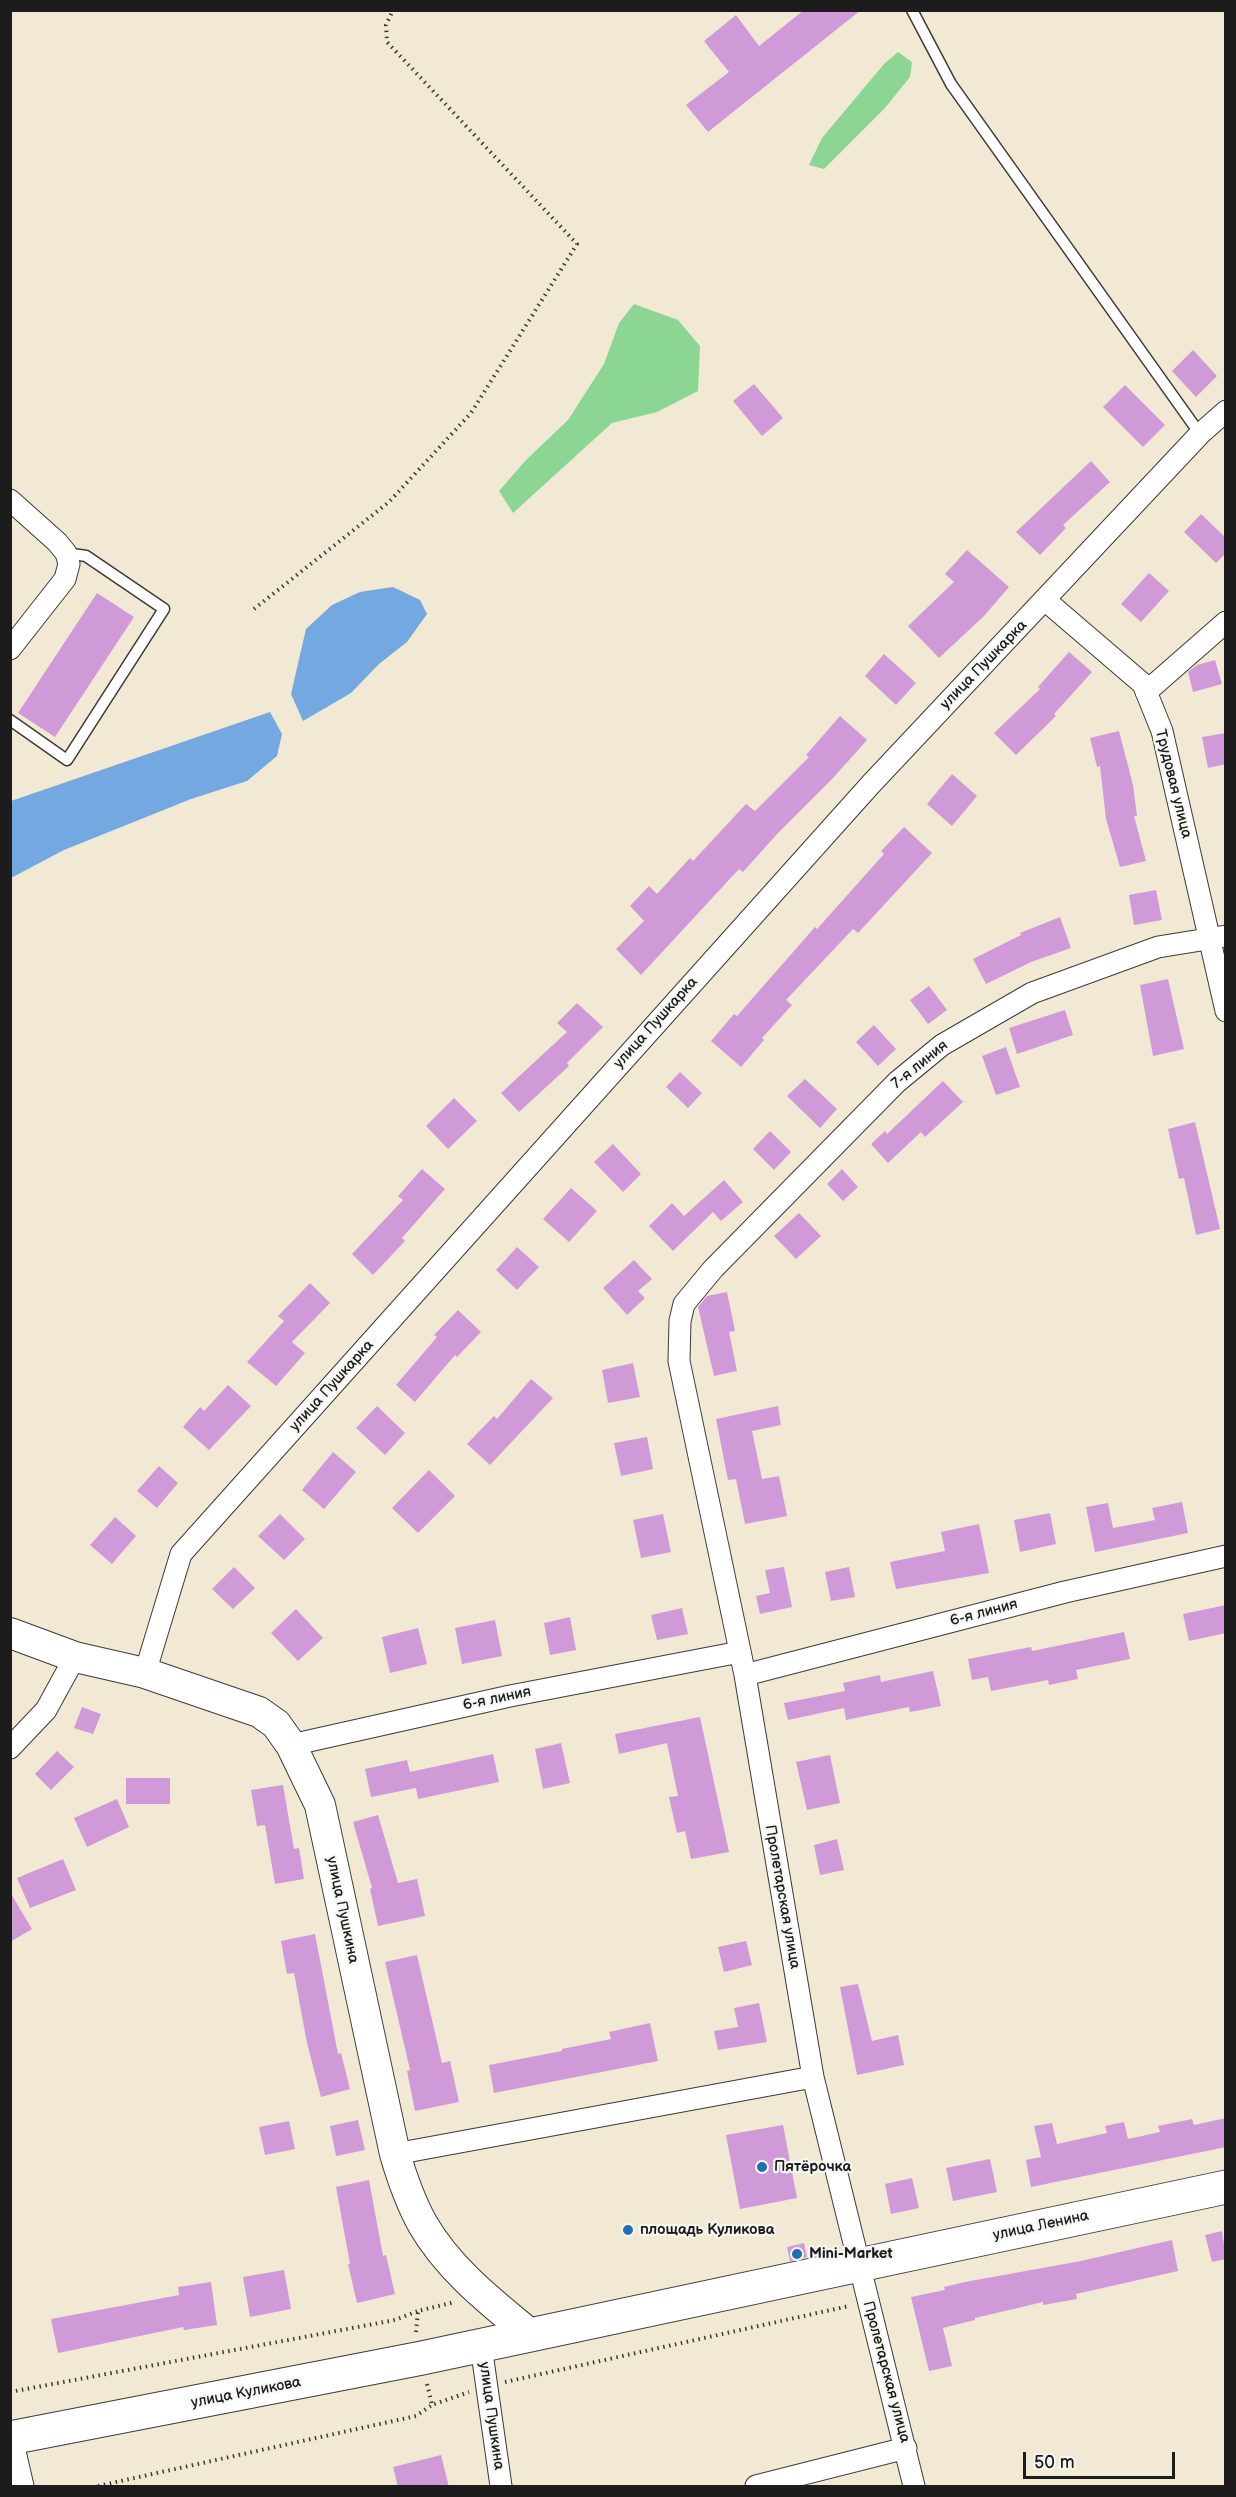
<!DOCTYPE html>
<html>
<head>
<meta charset="utf-8">
<style>
  body { margin:0 }
  #map { position:relative; width:1236px; height:2497px; overflow:hidden; background:#f1e9d4; font-family:"Balsamiq Sans",sans-serif }
  canvas { display:block }
  .frame { position:absolute; inset:0; border:12px solid #1c1c1c; pointer-events:none }
  .scale { position:absolute; left:1023px; top:2452px; width:152px; height:27px; box-sizing:border-box; border:3px solid #1c1c1c; border-top:0; padding-left:8px; font-size:18px; line-height:21px; white-space:nowrap; color:#1c1c1c; -webkit-text-stroke:4px #f6f6f2; paint-order:stroke }
</style>
</head>
<body>
<div id="map">
<canvas width="1236" height="2497"></canvas>
<div class="frame"></div>
<div class="scale">50 m</div>
</div>
<script>
const ctx = document.querySelector('canvas').getContext('2d');
ctx.lineJoin = 'round';
function fill(path, color) {
  ctx.fillStyle = color;
  ctx.fill(path, 'evenodd');
}
function trace(path, color, width, dash) {
  ctx.strokeStyle = color;
  ctx.lineWidth = width;
  ctx.lineCap = dash ? 'butt' : 'round';
  ctx.setLineDash(dash || []);
  ctx.stroke(path);
}
function write(font, color, halo, rows, align = 'center') {
  ctx.font = font + ' "Balsamiq Sans",sans-serif';
  ctx.lineWidth = 4.5;
  ctx.setLineDash([]);
  ctx.textBaseline = 'middle';
  ctx.strokeStyle = halo;
  ctx.fillStyle = color;
  for (const [text, x, y, turn = 0] of rows) {
    ctx.save();
    ctx.translate(x, y);
    ctx.rotate((+turn || 0) * Math.PI / 180);
    ctx.textAlign = isNaN(turn) ? turn : align;
    if (halo) ctx.strokeText(text, 0, 0);
    ctx.fillText(text, 0, 0);
    ctx.restore();
  }
}
fill(new Path2D(`
  M898,52L912,62L910,77L885,108L824,169L809,165L822,138L884,64Z
  M634,304L678,320L700,346L698,391L657,412L612,423L513,513L499,491L526,460L568,420L604,364L619,323Z`), '#8bd693');
fill(new Path2D(`
  M393,587L420,600L427,614L407,642L379,664L351,693L303,721L291,694L306,629L332,605L360,592Z
  M270,712L282,734L277,756L247,781L191,799L64,850L11,878V801Z`), '#73a8e0');
fill(new Path2D(`
  M804,10H861L708,132L686,105L729,72L704,41L736,15L759,46Z
  M1193,350L1217,376L1196,397L1172,371Z
  M754,384L783,418L762,436L733,401Z
  M1125,385L1165,425L1143,447L1103,407Z
  M1091,461L1110,482L1063,525L1066,528L1040,555L1016,532Z
  M1201,514L1226,538V553L1216,563L1184,532Z
  M967,550L1009,587L984,616L939,658L908,626L954,582L945,574Z
  M1149,573L1169,591L1141,622L1121,604Z
  M97,593L134,617L55,737L18,713Z
  M1069,652L1092,672L1054,714L1056,716L1016,755L994,733L1040,689L1038,687Z
  M884,654L916,683L896,705L865,676Z
  M1215,660L1222,684L1193,692L1188,672L1197,665Z
  M840,716L867,740L833,778L778,833L743,872L739,869L641,975L616,949L644,921L630,906L649,886L657,894L690,858L693,861L746,804L755,811L809,757L806,755Z
  M1119,731L1133,785L1137,816H1134L1146,861L1120,867L1106,819L1100,766L1097,767L1090,738Z
  M1226,733V764L1208,768L1202,737Z
  M952,774L977,796L952,826L927,804Z
  M904,827L932,853L858,933L853,929L786,1000L792,1005L762,1038L764,1040L741,1067L711,1041L734,1014L737,1016L815,927L817,929L884,854L881,851Z
  M1156,890L1162,920L1134,925L1129,895Z
  M1060,917L1071,948L1031,962L986,984L973,959L1021,935L1020,933Z
  M1168,979L1184,1049L1153,1056L1140,985Z
  M929,986L947,1010L928,1024L910,1000Z
  M577,1003L603,1027L567,1063L569,1066L519,1112L501,1093L567,1032L557,1023Z
  M1065,1010L1073,1035L1017,1054L1009,1028Z
  M874,1025L896,1049L878,1066L856,1042Z
  M1006,1047L1020,1087L996,1095L982,1056Z
  M680,1072L702,1093L688,1108L666,1087Z
  M805,1079L837,1109L820,1128L787,1096Z
  M943,1081L963,1102L925,1137L921,1132L888,1163L871,1144L885,1131L887,1134Z
  M454,1098L477,1121L448,1149L426,1126Z
  M1195,1122L1220,1229L1196,1235L1184,1178L1179,1179L1168,1129Z
  M770,1131L791,1152L774,1170L753,1149Z
  M613,1144L641,1174L623,1192L594,1162Z
  M422,1169L445,1189L402,1238L405,1241L373,1275L352,1254L403,1200L398,1196Z
  M842,1169L858,1187L843,1201L827,1184Z
  M724,1180L743,1202L721,1221L713,1212L673,1251L649,1226L672,1203L684,1216Z
  M571,1188L597,1211L569,1242L543,1219Z
  M799,1213L821,1236L796,1259L774,1236Z
  M517,1247L539,1267L517,1290L496,1270Z
  M634,1260L652,1279L638,1291L645,1298L627,1315L603,1288Z
  M310,1283L330,1303L292,1342L305,1353L276,1386L247,1362L284,1321L278,1316Z
  M727,1292L735,1331L729,1332L737,1371L714,1376L698,1307L707,1296Z
  M458,1310L481,1332L457,1357L455,1355L415,1402L396,1385L437,1337L434,1335Z
  M633,1363L640,1397L608,1403L602,1370Z
  M531,1379L553,1398L490,1465L467,1444L494,1416L497,1419Z
  M228,1385L251,1406L209,1450L183,1427L200,1407L204,1411Z
  M377,1406L405,1433L385,1455L356,1428Z
  M778,1406L781,1425L752,1431L762,1479L779,1476L787,1516L745,1524L736,1479L728,1480L716,1419Z
  M647,1437L653,1469L621,1476L614,1443Z
  M333,1452L356,1472L324,1509L302,1490Z
  M159,1466L178,1483L157,1508L137,1491Z
  M429,1470L455,1496L418,1533L392,1508Z
  M1182,1502L1188,1533L1095,1552L1086,1507L1108,1503L1113,1528L1155,1520L1152,1508Z
  M1050,1513L1056,1544L1020,1552L1014,1520Z
  M280,1514L305,1539L284,1560L258,1536Z
  M663,1514L671,1552L641,1558L633,1520Z
  M115,1517L136,1536L112,1564L90,1545Z
  M979,1524L989,1573L896,1589L890,1562L945,1551L941,1532Z
  M234,1567L255,1588L233,1609L212,1589Z
  M784,1567L792,1607L760,1614L756,1596L770,1593L765,1570Z
  M849,1567L855,1597L831,1601L825,1572Z
  M1226,1605V1633L1189,1641L1183,1614Z
  M682,1608L688,1634L657,1640L651,1615Z
  M296,1609L323,1638L298,1661L271,1633Z
  M570,1617L576,1650L550,1655L544,1623Z
  M495,1620L502,1656L462,1664L455,1628Z
  M418,1628L427,1664L390,1673L382,1637Z
  M1124,1632L1130,1659L1076,1670L1078,1679L1049,1685L1048,1680L991,1691L988,1677L972,1680L968,1659L1031,1647L1032,1651Z
  M933,1671L941,1706L910,1712L909,1707L846,1720L844,1708L788,1720L784,1703L845,1691L843,1683L880,1675L881,1682Z
  M82,1707L101,1714L93,1734L74,1728Z
  M700,1717L729,1852L691,1859L685,1831L677,1833L669,1797L678,1796L667,1743L619,1754L615,1734Z
  M561,1743L570,1783L543,1789L535,1749Z
  M57,1751L74,1767L51,1790L35,1774Z
  M493,1754L499,1782L418,1799L416,1788L371,1797L365,1769L407,1760L410,1772Z
  M830,1755L840,1803L807,1810L796,1762Z
  M126,1778H170V1804H126Z
  M283,1785L294,1849L299,1848L304,1879L275,1884L265,1825L257,1826L251,1790Z
  M117,1799L129,1827L87,1847L74,1818Z
  M378,1815L398,1883L417,1879L425,1916L378,1926L370,1889L372,1888L353,1822Z
  M837,1839L844,1870L820,1875L814,1845Z
  M63,1859L76,1890L30,1908L17,1878Z
  M10,1892L32,1929L10,1942Z
  M315,1934L338,2054L341,2053L350,2089L321,2097L307,2043L294,1973L287,1974L281,1941Z
  M746,1941L752,1965L724,1972L718,1947Z
  M417,1955L442,2063L450,2061L459,2102L415,2111L407,2071L410,2070L385,1962Z
  M858,1984L872,2041L898,2035L904,2065L857,2075L840,1987Z
  M759,2003L767,2042L718,2050L714,2031L738,2027L734,2008Z
  M650,2023L658,2061L494,2093L489,2065L562,2051V2049L611,2039L609,2032Z
  M1226,2118V2147L1031,2187L1026,2160L1041,2157L1034,2126L1052,2123L1057,2144L1107,2133L1105,2126L1124,2122L1128,2139L1160,2132L1158,2126L1192,2119L1194,2125Z
  M358,2120L365,2150L336,2156L330,2126Z
  M289,2121L295,2149L265,2155L259,2127Z
  M783,2125L797,2198L740,2209L726,2135Z
  M990,2159L997,2192L953,2201L946,2168Z
  M912,2178L919,2208L891,2214L885,2184Z
  M369,2180L383,2256L386,2255L395,2294L357,2303L348,2264H350L336,2187Z
  M1222,2231L1226,2259L1212,2262L1205,2235Z
  M1172,2240L1178,2271L1076,2294L1077,2299L1043,2305V2302L975,2318V2320L943,2328L952,2366L929,2371L911,2297L945,2290L944,2287L965,2282L1081,2261Z
  M804,2243L807,2257L790,2261L787,2247Z
  M284,2270L291,2309L250,2317L243,2277Z
  M211,2282L217,2325L184,2330L183,2327L58,2353L51,2319L179,2295L178,2287Z
  M441,2455L449,2487H398L393,2467Z`), '#d09ad9');
const lane = new Path2D(`
  M912,10L951,84L1200,434
  M10,720L67,760L164,609L86,556L66,553`);
const street = new Path2D(`
  M10,500L57,542L66,553L69,564L65,579L10,649
  M1045,600L1143,684L1162,731L1226,1011
  M1146,692L1226,622
  M145,1673L181,1554L871,784L1200,434L1226,411
  M745,1675L1065,1592L1226,1556
  M291,1745L510,1696L740,1652
  M10,1748L46,1710L75,1657
  M395,2154L813,2077
  M481,2346L501,2486
  M12,2438L23,2486
  M756,2486L906,2448
  M914,2486L813,2077L745,1675L679,1361L680,1321L684,1304L713,1269L897,1082L942,1045L1032,993L1158,947L1226,936`);
const secondary = new Path2D(`
  M10,1633L75,1657L145,1673L259,1712L276,1724L291,1745L320,1805L395,2154C402,2178 410,2201 422,2223C448,2269 492,2303 531,2335`);
const primary = new Path2D(`
  M10,2438L422,2358L1226,2187`);
trace(lane, '#3c3b38', 13);
trace(street, '#3c3b38', 23);
trace(secondary, '#3c3b38', 32);
trace(primary, '#3c3b38', 35);
trace(new Path2D(`
  M254,609L389,502L471,413L577,244L387,42L386,25L393,10
  M416,2332L418,2311L455,2302
  M505,2382L849,2306
  M427,2384L432,2405L469,2392
  M10,2392L395,2320L418,2311
  M98,2486L416,2416L432,2405`), '#3c3b38', 4, [1.5, 4.5]);
trace(lane, '#fff', 10);
trace(street, '#fff', 21);
trace(secondary, '#fff', 30);
trace(primary, '#fff', 33);
for (const [x, y, r, color] of [
  [762,2167,6,"#1f6fb2"],
  [628,2230,6,"#1f6fb2"],
  [797,2254,6,"#1f6fb2"]
]) {
  const dot = new Path2D();
  dot.arc(x, y, r, 0, 2 * Math.PI);
  ctx.fillStyle = color;
  ctx.fill(dot);
  trace(dot, '#f6f6f2', 2);
}
write('15px', '#1c1c1c', '#f6f6f2', [
  ["улица Пушкарка",984,665,-46],
  ["Трудовая улица",1173,784,76],
  ["улица Пушкарка",656,1023,-48],
  ["7-я линия",920,1065,-39],
  ["улица Пушкарка",332,1386,-48],
  ["6-я линия",984,1613,-15],
  ["6-я линия",497,1699,-12],
  ["Пролетарская улица",782,1897,80],
  ["улица Пушкина",342,1910,78],
  ["улица Ленина",1041,2226,-12],
  ["Пролетарская улица",886,2372,75],
  ["улица Куликова",246,2393,-11],
  ["улица Пушкина",491,2416,82]
]);
write('bold 15px', '#1c1c1c', '#f6f6f2', [
  ["Пятёрочка",774,2167],
  ["площадь Куликова",640,2230],
  ["Mini-Market",809,2254]
], 'left');
</script>
</body>
</html>
